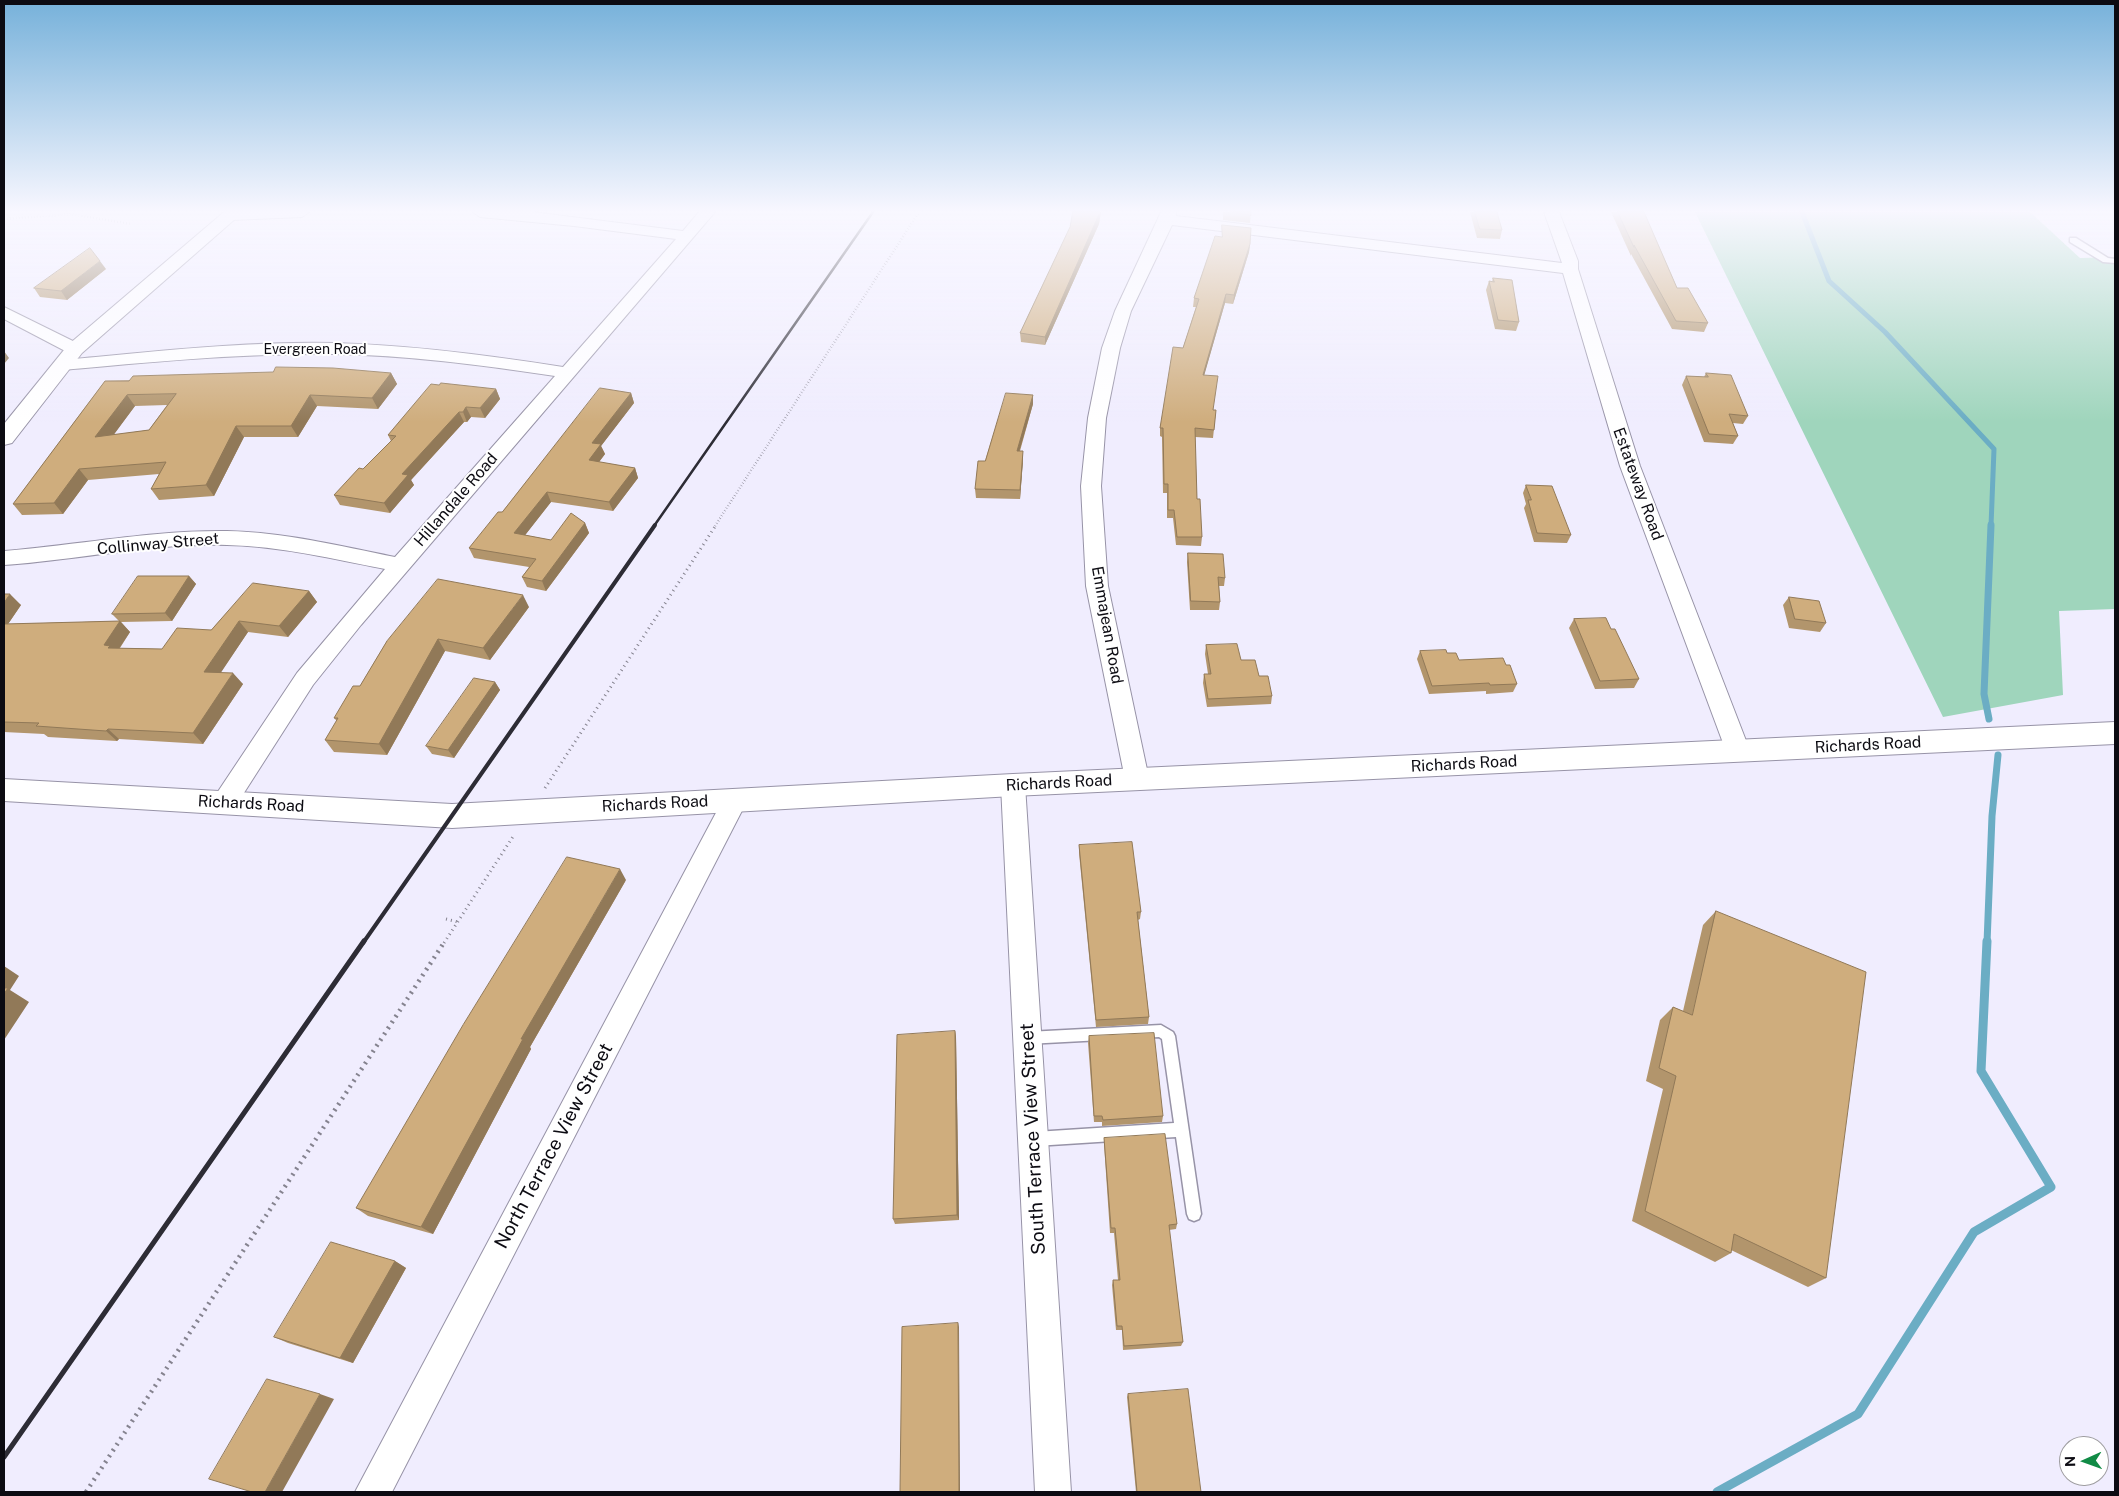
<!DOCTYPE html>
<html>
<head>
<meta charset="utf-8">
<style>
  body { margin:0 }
  #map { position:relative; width:2119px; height:1496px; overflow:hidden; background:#f0edfe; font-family:"Public Sans",sans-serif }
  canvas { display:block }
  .frame { position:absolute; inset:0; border:5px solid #0c0b12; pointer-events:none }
  .north { position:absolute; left:2059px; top:1436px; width:50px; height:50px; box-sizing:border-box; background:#fff; border:1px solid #9e9da0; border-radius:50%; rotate:268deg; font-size:14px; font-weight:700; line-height:20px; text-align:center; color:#0c0b12 }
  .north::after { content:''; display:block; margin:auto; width:18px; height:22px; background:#118b46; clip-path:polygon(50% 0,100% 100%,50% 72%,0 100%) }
</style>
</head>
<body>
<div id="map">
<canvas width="2119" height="1496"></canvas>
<div class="frame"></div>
<div class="north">N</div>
</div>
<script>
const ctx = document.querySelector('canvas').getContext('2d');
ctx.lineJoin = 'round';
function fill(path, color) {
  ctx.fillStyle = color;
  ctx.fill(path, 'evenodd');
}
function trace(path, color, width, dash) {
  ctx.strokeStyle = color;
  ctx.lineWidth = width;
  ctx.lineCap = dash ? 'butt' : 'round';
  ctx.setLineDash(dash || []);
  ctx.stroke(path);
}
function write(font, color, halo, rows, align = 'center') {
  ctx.font = font + ' "Public Sans",sans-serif';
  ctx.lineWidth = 4;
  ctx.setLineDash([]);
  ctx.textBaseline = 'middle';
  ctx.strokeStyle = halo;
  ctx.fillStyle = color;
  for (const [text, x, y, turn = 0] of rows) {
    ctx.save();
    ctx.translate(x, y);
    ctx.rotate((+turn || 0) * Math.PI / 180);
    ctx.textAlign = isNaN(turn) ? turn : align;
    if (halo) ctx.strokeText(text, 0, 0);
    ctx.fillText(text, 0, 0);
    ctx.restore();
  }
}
fill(new Path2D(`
  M1695,212H2030L2080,258L2115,257V609L2059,611L2063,695L1943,717Z`), '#9fd5bc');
trace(new Path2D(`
  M1802,212L1829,281L1885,332L1994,449L1991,526`), '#6badc4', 5);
trace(new Path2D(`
  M1989,719L1984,694L1991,525
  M1987,943L1992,816L1998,755`), '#6badc4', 7);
trace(new Path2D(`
  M1717,1492L1858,1414L1974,1232L2051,1187L1981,1071L1987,941`), '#6badc4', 9);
const lane = new Path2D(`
  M2070,238H2076L2108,258L2115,259V263L2103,262L2070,242Z
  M1161,1025L1173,1032L1175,1036L1201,1214L1199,1219L1194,1221L1189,1219L1187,1214L1176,1137L1035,1146L1030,1144L1028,1139L1030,1134L1035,1132L1174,1123L1162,1039L1159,1037L1027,1044L1022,1042L1020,1038L1022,1034L1027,1032Z`);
const street = new Path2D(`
  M226,212H309L302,217L232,220L227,218L224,215Z
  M473,212H532L683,231L699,212H715L361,625L313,685L233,810L224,813L215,810L212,803L215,796L297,673L385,569C333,559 280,546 227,545C152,543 78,560 4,565V551C78,545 152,530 227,531C283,532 340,546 395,557L555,376C481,365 406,355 332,354C241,353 152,362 62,370L56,369L53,365L56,361L62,360C152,352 243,341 334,343C411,345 487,355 563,367L676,239L574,226L480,217Z
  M1161,212H1176V216L1562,263L1544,212H1559L1578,261V269L1640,466L1750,751L1746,758L1738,760L1730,758L1726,751L1620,466L1563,273L1172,225L1131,311L1120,348L1106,418L1101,486L1108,586L1149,779L1146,786L1137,789L1128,786L1125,779L1086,586L1081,486L1088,418L1102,348L1115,311Z
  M4,307L81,345L84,349L81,353H69L4,319Z
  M1013,775L1022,778L1025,785L1071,1492H1035L1001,785L1004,778Z
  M736,789L745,792L748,799L392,1492H355L727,792Z`);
const secondary = new Path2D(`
  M224,212H243L82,353L12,443L4,445V424L68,345Z
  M2115,722V744L1013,796L452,828L4,801V779L452,804L1013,774Z`);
trace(lane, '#9793a7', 3);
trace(street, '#9793a7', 2);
trace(secondary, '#9793a7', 2);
trace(new Path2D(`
  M4,219L71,214L131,224
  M715,526L919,212`), '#85838f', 2.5, [0.5, 2.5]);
trace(new Path2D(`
  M545,788L716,525
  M446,919L458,922
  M444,943L514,835`), '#85838f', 3, [1, 4]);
trace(new Path2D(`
  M86,1492L445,941`), '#85838f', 4.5, [2, 5]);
fill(lane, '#fff');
fill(street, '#fff');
fill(secondary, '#fff');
trace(new Path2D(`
  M654,526L873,212`), '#2d2c35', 2.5);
trace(new Path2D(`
  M363,943L655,525`), '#2d2c35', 4);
trace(new Path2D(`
  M4,1457L364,941`), '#2d2c35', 5);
fill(new Path2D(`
  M1073,212H1101L1099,224L1045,345L1021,342L1020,333L1070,227Z
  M1223,212H1251L1250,223L1223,220Z
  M1470,212H1497L1502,230L1500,239L1477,238Z
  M1611,212H1644L1677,288L1708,323L1704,332L1672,329L1631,254V256Z
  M1250,244L1249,252L1233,304L1225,303L1204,375L1213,410H1216L1213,438L1195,437L1197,499L1202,537L1201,546L1176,545L1173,518H1167V493H1163L1162,437L1160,436V428L1183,348L1196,307H1193L1194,298Z
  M106,269L67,300L40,297L34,288Z
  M1493,278L1519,322L1516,331L1495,329L1486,290L1489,281L1492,282Z
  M391,373L397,384L378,409L317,406L298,437H244L214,496L159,500L151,489L159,474L88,480L63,514L22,515L13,504L105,381ZM167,405L149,430L113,435L135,406Z
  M1706,373L1748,416L1743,424L1733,423L1738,436L1733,444L1704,442L1682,385L1686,376L1704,377Z
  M496,389L500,399L485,418L471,417L467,422H464L411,480L414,485L390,513L340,505L334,495L363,469L391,441L388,435Z
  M631,393L634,403L601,446L605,454L599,462L635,468L638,478L613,511L551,502L525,535L551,540L585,523L589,533L546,591L527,587L522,577L529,567L474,558L469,548L502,512Z
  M1033,395V404L1020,451L1023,460L1020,499L976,498L975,489L985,461Z
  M1526,485L1571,535L1567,543L1534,542L1524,508L1526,504L1523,493Z
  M1188,553L1225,578L1224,586H1219L1220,602L1219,610H1190L1187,562Z
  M189,576L196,584L172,621L121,622L130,632L120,648L162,649L309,591L317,602L288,637L248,632L220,673L243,684L203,744L119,739L117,741L48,737L44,734L4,732V594L21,605L8,624L119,621L112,614Z
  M1789,597L1826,623L1820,632L1789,628L1783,605Z
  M529,607L490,660L445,651L387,755L334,752L325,740L337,721L334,718L360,686L387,641Z
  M1574,619L1639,679L1634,688L1595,689L1569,628Z
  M1206,645L1241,660L1272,696L1271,704L1207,707L1203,683L1204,674H1208L1205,654Z
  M1420,651L1459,660L1506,665L1517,684L1513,692L1486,694V691L1429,694L1417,659Z
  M495,682L500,690L454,758L432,754L426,746Z
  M1079,845L1141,912L1140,919L1138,920L1149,1017L1148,1024L1096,1027L1079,853Z
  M626,880L530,1047L531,1049L433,1234L368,1216L356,1208Z
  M1716,911L1826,1278L1808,1287L1731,1250V1253L1715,1262L1632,1221L1663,1089L1646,1081L1660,1020L1673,1007L1683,1011L1703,925Z
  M955,1031L956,1037L959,1220L895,1224L893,1219Z
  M1089,1036L1163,1116L1162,1122L1102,1126V1122H1094L1088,1043Z
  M1104,1138L1177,1224L1176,1229L1169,1230L1183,1342L1181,1346L1123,1350L1122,1330H1116L1112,1285L1113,1280H1118L1114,1233H1110L1104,1144Z
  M395,1261L406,1268L353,1363L288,1343L274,1337Z
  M1128,1394L1201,1492H1136L1127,1397Z`), '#b2956c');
fill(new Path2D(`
  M1100,212H1101L1099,224L1045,345V337Z
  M1250,244L1249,252L1233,304L1234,295Z
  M100,261L106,269L67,300L61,291Z
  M1226,294L1225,303L1202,383L1203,375Z
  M4,351L9,358L4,364Z
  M391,373L397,384L378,409L372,398Z
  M496,389L500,399L485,418L480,408Z
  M631,393L634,403L601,446L605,454L593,470L589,460L592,443Z
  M127,395L135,406L104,448L95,437Z
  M310,395L317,406L298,437L291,426Z
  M1033,395V404L1017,459V451Z
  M466,407L471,417L467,422L463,412Z
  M459,412L464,422L411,480L414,485L390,513L384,503L402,474Z
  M236,426L244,437L214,496L206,485Z
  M1023,451V460L1020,499V490Z
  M635,468L638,478L613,511L609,502Z
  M79,469L88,480L63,514L54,503Z
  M547,492L551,502L519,543L514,533Z
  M585,523L589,533L546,591L542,581Z
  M189,576L196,584L172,621L165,613Z
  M309,591L317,602L288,637L279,626Z
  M10,594L21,605L4,630V603Z
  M523,595L529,607L490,660L483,648Z
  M120,621L130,632L116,653L104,645Z
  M239,621L248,632L214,683L204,672Z
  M438,639L445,651L387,755L379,744Z
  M233,673L243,684L203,744L193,733Z
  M495,682L500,690L454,758L448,750Z
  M108,729L119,739L117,741L106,731Z
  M620,869L626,880L530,1047L531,1049L433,1234L421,1227L521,1039Z
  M4,966L19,976L10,990L29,1002L4,1040Z
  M955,1031L956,1037L959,1220L957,1215Z
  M395,1261L406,1268L353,1363L340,1358Z
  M958,1323L959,1327L960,1492H959Z
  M320,1394L334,1399L282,1492H265Z`), '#917958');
const building = new Path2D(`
  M1073,212H1100L1045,337L1020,333L1070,227Z
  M1231,212H1251V215Z
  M1475,212H1497L1502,230L1480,229Z
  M1618,212H1644L1677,288H1688L1708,323L1676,321L1634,245V247Z
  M1222,225L1251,228L1250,244L1234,295L1226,294L1203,375L1218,376L1213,410H1216L1214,430L1195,428L1197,499H1200L1202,537H1177L1174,510H1168V484H1164L1163,428H1160L1173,347L1183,348L1199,299L1194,298L1215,236L1222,237Z
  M90,248L100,261L61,291L34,288Z
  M1493,278L1512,280L1519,322L1498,320L1489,281L1494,282Z
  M276,367L333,368L391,373L372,398L310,395L291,426H236L206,485L151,489L166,462L79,469L54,503L13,504L105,381H129L133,376L273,372ZM176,394L149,430L95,437L127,395Z
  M1706,373L1731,375L1748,416L1729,414L1738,436L1709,434L1686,376L1708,377Z
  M441,383L496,389L480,408L466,407L463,412H459L402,474L408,475L384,503L334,495L359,468L363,469L396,436L388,435L431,384L439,385Z
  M600,388L631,393L592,443L601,444L589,460L635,468L609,502L547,492L514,533L551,540L571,513L585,523L542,581L522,577L536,559L469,548L498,512H502Z
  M1006,393L1033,395L1017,451H1023L1020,490L975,489L978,461H985Z
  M1526,485L1552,486L1571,535L1537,533L1528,500H1531Z
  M1188,553L1223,554L1225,578L1218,577L1220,602L1191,601Z
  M138,576H189L165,613L112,614Z
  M438,579L523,595L483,648L438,639L379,744L325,740L338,718H334L353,686H360L387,641Z
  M253,583L309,591L279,626L239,621L204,672L233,673L193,733L108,729L106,731L36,726L39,723L4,722V624L120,621L104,645L110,646L108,648L162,649L177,628L211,630Z
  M4,594H10L4,603Z
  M1789,597L1819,601L1826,623L1795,619Z
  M1606,618L1611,629H1615L1639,679L1600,681L1574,619Z
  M1237,644L1241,660H1255L1259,676H1268L1272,696L1208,699L1204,674H1211L1206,645Z
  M1446,650L1447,653H1456L1459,660L1503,658L1506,665H1510L1517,684L1490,685L1489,683L1432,686L1420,651Z
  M474,678L495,682L448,750L426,746Z
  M1132,842L1141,912H1137L1149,1017L1096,1020L1079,845Z
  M567,857L620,869L521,1039H523L421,1227L356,1208L463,1025Z
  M1716,911L1866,972L1826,1278L1734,1234L1731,1253L1645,1211L1676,1076L1659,1068L1673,1007L1692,1015Z
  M4,988H8L4,994Z
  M955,1031L957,1215L893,1219L897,1035Z
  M1154,1033L1163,1116L1103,1120L1102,1116H1094L1089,1036Z
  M1165,1134L1177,1224L1169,1225L1183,1342L1124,1346L1122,1326H1117L1113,1280H1120L1115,1228H1111L1104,1138Z
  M331,1242L395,1261L340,1358L274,1337Z
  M958,1323L959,1492H900L902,1327Z
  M267,1379L320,1394L265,1492H252L209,1479Z
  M1188,1389L1201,1492H1137L1128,1394Z`);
fill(building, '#cfad7d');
trace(building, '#917958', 1);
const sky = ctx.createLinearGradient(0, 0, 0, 422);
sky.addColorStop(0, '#76b1da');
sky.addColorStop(0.5, '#f8f7ff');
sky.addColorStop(1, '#f8f7ff00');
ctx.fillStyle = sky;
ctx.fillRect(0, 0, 2119, 422);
write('14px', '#0c0b12', '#fff', [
  ["Evergreen Road",315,350]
]);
write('16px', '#0c0b12', '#fff', [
  ["Estateway Road",1638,484,70],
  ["Hillandale Road",456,500,-49],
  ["Collinway Street",158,544,-5],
  ["Emmajean Road",1107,625,80],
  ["Richards Road",1868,745,-3],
  ["Richards Road",1464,764,-3],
  ["Richards Road",1059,783,-3],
  ["Richards Road",251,804,3],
  ["Richards Road",655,804,-3]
]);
write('19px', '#0c0b12', '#fff', [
  ["South Terrace View Street",1033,1139,-93],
  ["North Terrace View Street",554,1146,-62]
]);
</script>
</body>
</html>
